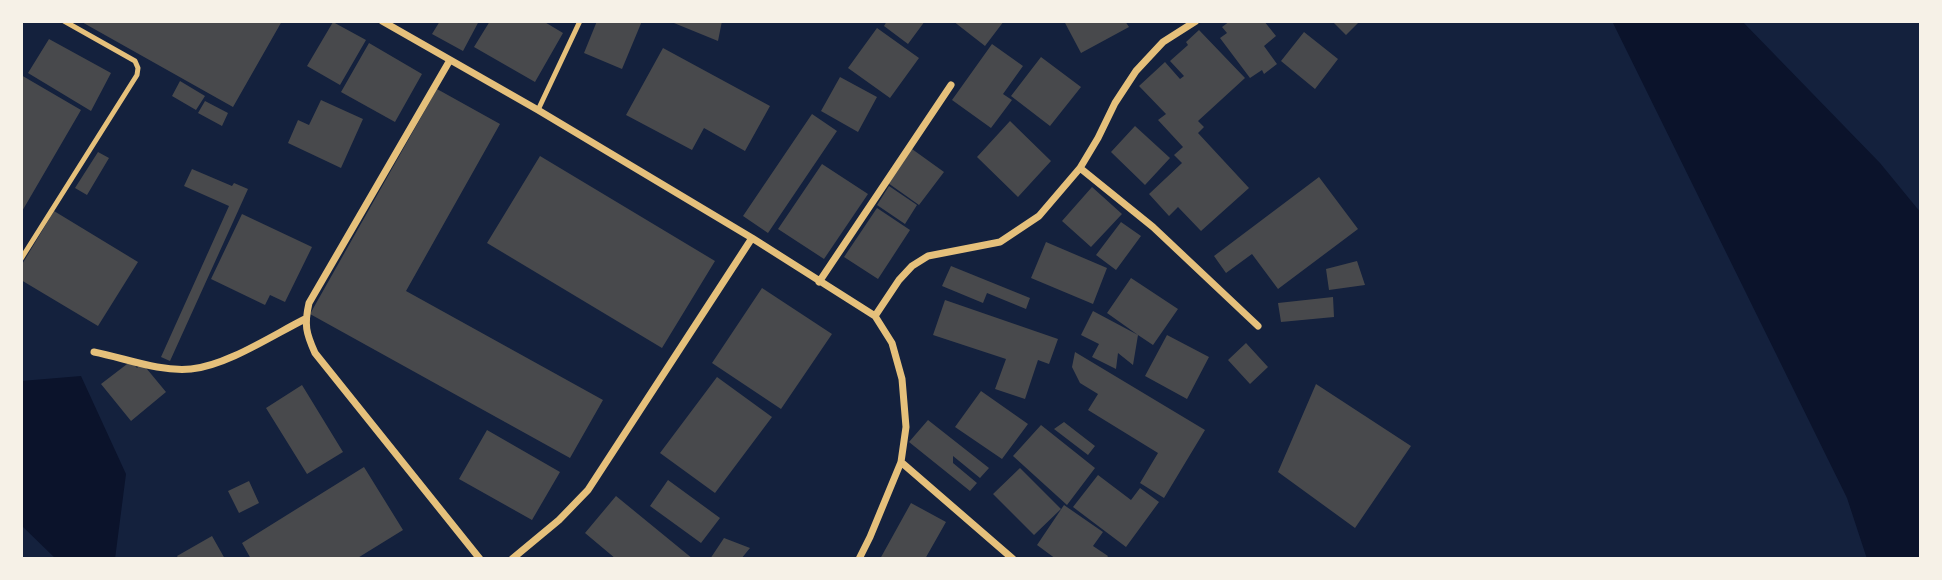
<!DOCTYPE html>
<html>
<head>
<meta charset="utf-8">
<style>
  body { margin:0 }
  #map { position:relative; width:1942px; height:580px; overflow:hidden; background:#14213d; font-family:"Zilla Slab",serif }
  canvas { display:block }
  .frame { position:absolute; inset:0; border:23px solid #f6f1e7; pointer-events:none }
</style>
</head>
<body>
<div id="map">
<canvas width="1942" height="580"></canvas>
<div class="frame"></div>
</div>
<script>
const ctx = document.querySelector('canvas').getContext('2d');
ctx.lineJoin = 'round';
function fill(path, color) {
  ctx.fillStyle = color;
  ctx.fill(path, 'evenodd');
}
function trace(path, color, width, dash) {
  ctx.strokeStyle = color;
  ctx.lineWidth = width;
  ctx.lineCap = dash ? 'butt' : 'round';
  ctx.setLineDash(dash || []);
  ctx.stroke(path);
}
fill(new Path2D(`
  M1612,21H1742L1880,163L1921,213V559H1867L1847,498Z
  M81,376L126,474L115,559H56L21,525V381Z`), '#0b132b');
fill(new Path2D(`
  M80,21H282L233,107Z
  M440,21H479L463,51L432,34Z
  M490,21H543L563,33L535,82L474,47Z
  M597,21H642L622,69L584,53Z
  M669,21H722L718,41Z
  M887,21H925L908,44L884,26Z
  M953,21H1004L985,46Z
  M1064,21H1125L1129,27L1081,53Z
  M1230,21H1264L1276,36L1264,46L1277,64L1264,74L1262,70L1250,78L1220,38L1227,33L1222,27Z
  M1332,21H1360L1346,35Z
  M333,22L366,40L340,85L307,66Z
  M877,28L919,58L890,98L848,68Z
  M1199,30L1245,78L1198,121L1204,127L1198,133L1249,188L1201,231L1178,207L1169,216L1149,194L1182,163L1174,155L1183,147L1158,120L1166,114L1139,86L1165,62L1180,79L1184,76L1170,61L1188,45L1186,42Z
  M1304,32L1338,59L1315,89L1281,61Z
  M49,39L111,73L91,111L28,73Z
  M369,43L422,74L395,122L341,92Z
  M992,44L1023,66L1003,94L1012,100L991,128L952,100Z
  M663,48L770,106L745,151L704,128L692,150L626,115Z
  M1041,57L1081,87L1050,126L1011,96Z
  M21,75L81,110L21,213Z
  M840,77L877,97L858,132L821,111Z
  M180,81L205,96L196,110L172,96Z
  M437,89L500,124L406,291L603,400L570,458L310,314Z
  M321,100L363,119L341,168L288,143L298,120L309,125Z
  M205,101L228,113L222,126L198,113Z
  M812,114L837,131L768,233L743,216Z
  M1010,121L1051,161L1018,197L977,157Z
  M1135,126L1170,158L1145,185L1111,152Z
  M912,149L944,172L919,205L888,183Z
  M98,152L109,158L87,195L75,188Z
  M540,156L715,261L662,348L487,243Z
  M822,164L868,194L824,259L778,229Z
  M192,169L232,186L234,183L248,189L170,361L161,357L229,206L184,186Z
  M1319,177L1358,229L1278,289L1252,254L1226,273L1214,256Z
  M889,186L917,205L905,224L877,205Z
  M1092,187L1122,214L1091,247L1062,221Z
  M877,208L910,230L878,279L844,257Z
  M54,211L138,262L98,326L21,280V266Z
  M242,214L312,247L285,302L270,295L265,305L211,279Z
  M1121,222L1141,236L1116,270L1096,255Z
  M1046,242L1107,268L1093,304L1031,278Z
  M1357,261L1365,285L1329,290L1326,269Z
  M951,266L1030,298L1026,309L987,293L983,303L942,286Z
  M1131,278L1178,309L1153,345L1138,335L1133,365L1118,353L1116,369L1092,357L1099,344L1081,335L1093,311L1138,335L1107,313Z
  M762,288L832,334L781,409L712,363Z
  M1333,297L1334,317L1281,322L1278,303Z
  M945,300L1058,339L1049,364L1038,360L1025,399L995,389L1006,359L933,335Z
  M1167,335L1209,357L1187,399L1145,376Z
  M1246,343L1268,367L1250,384L1228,360Z
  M1075,352L1205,430L1164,498L1140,483L1158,453L1088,410L1098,394L1080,383L1072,367Z
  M131,361L137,368L142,363L166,392L131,421L101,384Z
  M717,377L772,417L715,493L660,453Z
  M1316,384L1411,446L1355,528L1278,472Z
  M302,385L343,452L307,474L266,408Z
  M981,391L1028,424L1002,459L955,427Z
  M928,420L989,468L980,478L953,456V463L977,483L970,491L909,442Z
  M1064,422L1095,446L1088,455L1054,429Z
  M1041,425L1095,468L1067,505L1013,456Z
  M487,430L560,472L532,520L459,479Z
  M364,467L403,530L356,559H251L242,543Z
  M1020,468L1061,509L1034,535L993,494Z
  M1098,475L1131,500L1140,488L1159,502L1126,547L1073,507Z
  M668,480L720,518L701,543L650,506Z
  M249,481L259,503L239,513L228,491Z
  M616,496L693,559H616L585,533Z
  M911,503L946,522L925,559H880Z
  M1064,505L1103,532L1093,546L1108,556L1106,559H1056L1037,545Z
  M212,536L225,559H179L177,556Z
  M724,538L750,548L741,559H710Z`), '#48494c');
trace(new Path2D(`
  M538,110L580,21
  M21,259L137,75L138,68L135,61L64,21`), '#e5c07b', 5);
trace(new Path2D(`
  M382,21L538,110L752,238L875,316L892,343L902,379L906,427L901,462L870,537L859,559
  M450,60L309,303C304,325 306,333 315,353L480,559
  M1080,168L1153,227L1258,326
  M819,282L951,85
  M875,316L899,280L912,266L928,256L1000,242L1039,216L1080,168L1098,138L1115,103L1136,71L1163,42L1196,21
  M94,352C125,358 159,372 191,369C226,366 273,335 305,319
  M901,462L1013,559
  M512,559L559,520L588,490L752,238`), '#e5c07b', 7);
</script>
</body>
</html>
